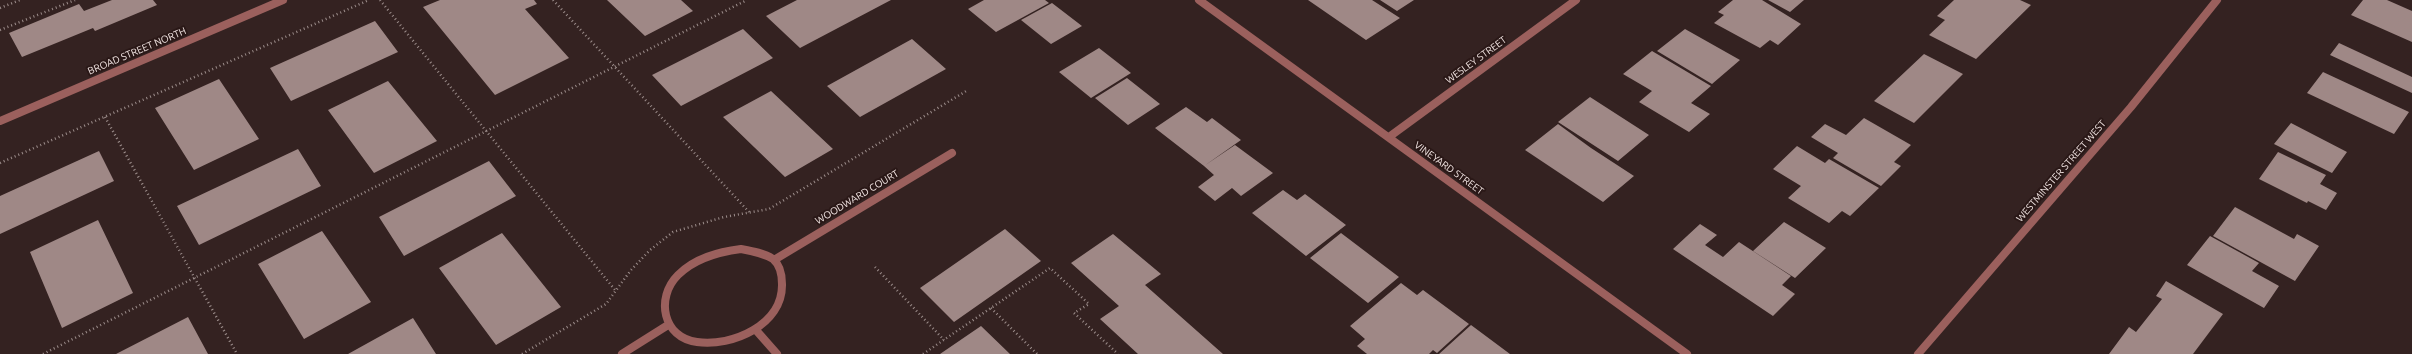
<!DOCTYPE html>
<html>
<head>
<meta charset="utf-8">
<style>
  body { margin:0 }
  canvas { display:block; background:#342221 }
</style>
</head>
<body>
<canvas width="2412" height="354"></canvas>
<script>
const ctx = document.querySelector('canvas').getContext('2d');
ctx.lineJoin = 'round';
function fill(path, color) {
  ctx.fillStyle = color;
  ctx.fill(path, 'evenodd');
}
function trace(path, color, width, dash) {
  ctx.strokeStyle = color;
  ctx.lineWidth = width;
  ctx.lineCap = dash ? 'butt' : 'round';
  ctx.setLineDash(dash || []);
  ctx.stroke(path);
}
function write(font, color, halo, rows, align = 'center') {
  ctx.font = font + ' Ubuntu,sans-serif';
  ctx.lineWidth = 4;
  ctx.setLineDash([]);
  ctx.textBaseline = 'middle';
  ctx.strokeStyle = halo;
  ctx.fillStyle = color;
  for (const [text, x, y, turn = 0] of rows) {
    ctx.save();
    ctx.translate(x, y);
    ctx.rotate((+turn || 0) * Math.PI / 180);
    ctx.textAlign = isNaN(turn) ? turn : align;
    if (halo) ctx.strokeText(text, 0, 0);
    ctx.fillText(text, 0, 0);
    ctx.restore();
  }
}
fill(new Path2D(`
  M112,0H153L157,5L95,31L93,28L22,57L9,33L79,4L84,11Z
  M440,0H534L537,4L525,9L569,58L495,95L423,7Z
  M607,0H681L693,11L645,36Z
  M797,0H891L800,48L766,16Z
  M984,0H1045L1049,3L996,32L968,9Z
  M1308,0H1372L1400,18L1366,40Z
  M1380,0H1414L1397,11Z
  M1733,0H1762L1801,24L1778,45L1770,40L1760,48L1714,23L1724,15L1718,12Z
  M1768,0H1804L1790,12Z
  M1954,0H2020L2031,5L1976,59L1929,35L1945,20L1937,16Z
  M2363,0H2387L2412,11V42L2351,15Z
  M1052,3L1082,26L1051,44L1021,20Z
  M375,21L398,52L291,101L270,68Z
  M743,29L773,58L681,106L652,75Z
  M1685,29L1740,60L1712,84L1657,51Z
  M912,39L946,69L860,117L827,86Z
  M2339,43L2412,77V93L2330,55Z
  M1099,48L1131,73L1091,98L1059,72Z
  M1652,51L1711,86L1691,103L1710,114L1689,132L1639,102L1652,91L1623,74Z
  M1924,54L1963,74L1914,123L1874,101Z
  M2323,72L2409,112L2394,134L2307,93Z
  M1127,78L1160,104L1128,125L1095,98Z
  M219,79L259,139L194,170L155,108Z
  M388,81L437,141L374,173L328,110Z
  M771,91L833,149L785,177L723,117Z
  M1590,97L1649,135L1618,161L1558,122Z
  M1186,107L1207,122L1212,118L1241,140L1204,166L1155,128Z
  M1864,118L1911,145L1894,162L1901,166L1881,186L1833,158L1838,153L1811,137L1825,124L1846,135Z
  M2291,123L2347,152L2332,173L2274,144Z
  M1558,124L1591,148L1634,176L1603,202L1525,150Z
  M1235,145L1273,173L1241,196L1232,188L1215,201L1198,187L1214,175L1204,166Z
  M1797,146L1825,163L1829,159L1879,188L1850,216L1842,211L1829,223L1788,198L1801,186L1773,169Z
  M298,149L321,186L199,245L177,206Z
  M99,151L114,181L0,234V196Z
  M2278,152L2326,175L2320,184L2337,193L2326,210L2308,201L2307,203L2259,179Z
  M489,161L516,196L404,256L379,217Z
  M1283,190L1297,200L1305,194L1346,225L1306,256L1252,213Z
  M2235,207L2294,239L2297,234L2319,246L2295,281L2213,236Z
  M98,220L133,293L62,328L30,252Z
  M1784,222L1826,248L1795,278L1753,251Z
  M1700,224L1717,235L1705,245L1723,257L1739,242L1791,276L1782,285L1795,294L1773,316L1673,249Z
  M1005,229L1041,261L954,322L920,288Z
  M322,231L371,302L304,339L258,264Z
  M502,233L561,307L496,345L439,268Z
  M1341,233L1399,277L1368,303L1310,258Z
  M1113,234L1161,274L1145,285L1223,354H1138L1100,319L1119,306L1071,263Z
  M2210,236L2259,263L2252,271L2279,286L2264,308L2187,265Z
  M2166,281L2223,314L2193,354H2109L2129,327L2136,332L2162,299L2156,296Z
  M1401,283L1417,295L1423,290L1469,324L1437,353L1433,350L1429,354H1367L1357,346L1365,339L1350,326Z
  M188,317L208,354H116Z
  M413,318L436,354H348Z
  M1471,325L1510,354H1439Z
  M981,326L1010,354H940Z`), '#9f8886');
trace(new Path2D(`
  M380,0L615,290
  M553,0L749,212
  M0,8L20,0
  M0,30L75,0
  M105,117L237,354
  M0,163L369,0
  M875,267L944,340
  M991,308L1037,354
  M43,354L747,0
  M522,354L606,304L631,270L650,250L673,232L724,217L769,209L968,90
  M923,354L1050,268L1089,304L1074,313L1118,354`), '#9c8d8b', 2.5, [1, 3]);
trace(new Path2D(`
  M1199,0L1687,354
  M0,121L283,0
  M1389,137L1576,0
  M741,249C752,251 764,253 773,259C780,265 782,275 782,284C783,325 732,347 697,342C663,338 655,298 678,275C695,258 718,252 741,249Z
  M774,260L952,153
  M755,329L777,354
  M622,354L668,325
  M1918,354L2131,107L2217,0`), '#9b605d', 8);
write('10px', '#f2e5e3', '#2a1817', [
  ["BROAD STREET NORTH",137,51,-23],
  ["WESLEY STREET",1476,60,-36],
  ["VINEYARD STREET",1449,168,36],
  ["WESTMINSTER STREET WEST",2061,171,-49],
  ["WOODWARD COURT",857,197,-31]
]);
</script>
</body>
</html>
